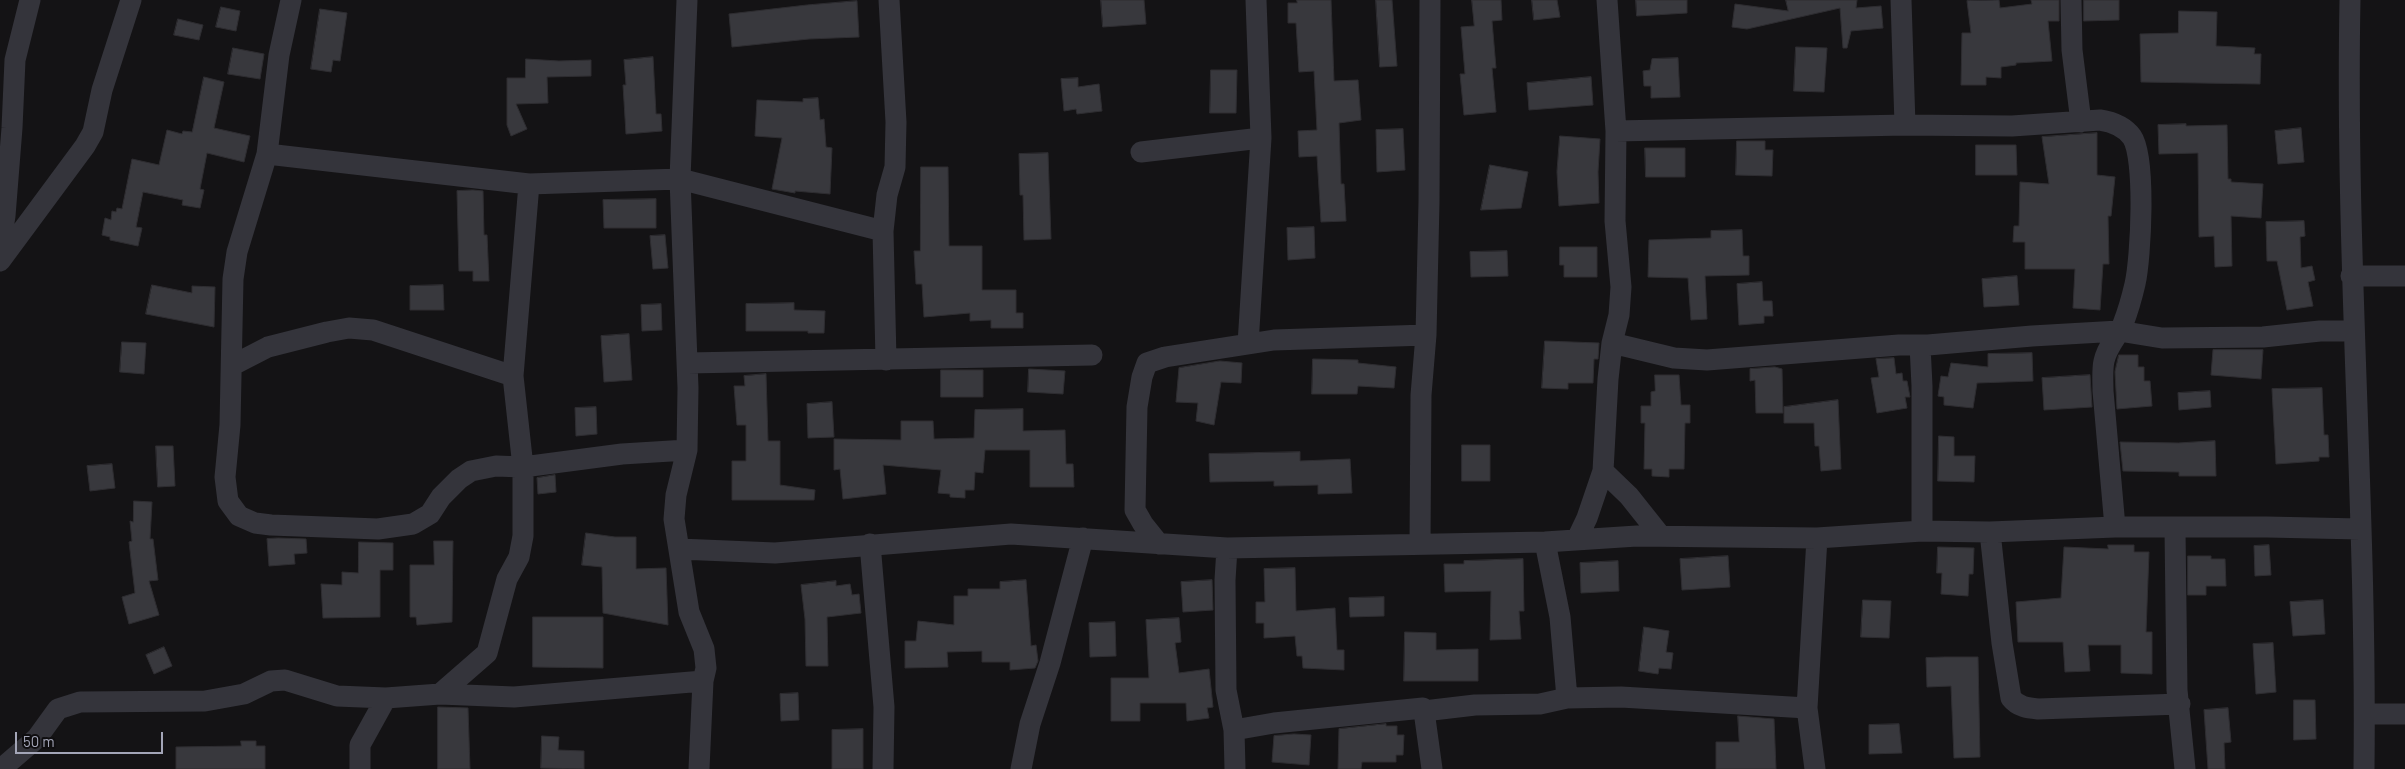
<!DOCTYPE html>
<html>
<head>
<meta charset="utf-8">
<style>
  body { margin:0 }
  #map { position:relative; width:2405px; height:769px; overflow:hidden; background:#141315; font-family:Barlow,sans-serif }
  canvas { display:block }
  .scale { position:absolute; left:15px; top:732px; width:148px; height:22px; box-sizing:border-box; border:2px solid #a3a5b7; border-top:0; padding-left:6px; font-size:15px; line-height:18px; white-space:nowrap; color:#a3a5b7; -webkit-text-stroke:4px #0f0e10; paint-order:stroke }
</style>
</head>
<body>
<div id="map">
<canvas width="2405" height="769"></canvas>
<div class="scale">50 m</div>
</div>
<script>
const ctx = document.querySelector('canvas').getContext('2d');
ctx.lineJoin = 'round';
function fill(path, color) {
  ctx.fillStyle = color;
  ctx.fill(path, 'evenodd');
}
function trace(path, color, width, dash) {
  ctx.strokeStyle = color;
  ctx.lineWidth = width;
  ctx.lineCap = dash ? 'butt' : 'round';
  ctx.setLineDash(dash || []);
  ctx.stroke(path);
}
const building = new Path2D(`
  M1101,0H1144L1146,24L1103,27Z
  M1297,0H1331L1334,81L1358,80L1361,120L1339,123L1341,184H1344L1346,221L1321,222L1317,156L1299,157L1298,131L1317,130L1314,71L1299,72L1296,23H1288V3H1297Z
  M1376,0H1392L1397,66L1380,67Z
  M1472,0H1501L1502,20L1492,21L1496,68H1492L1496,112L1464,115L1460,74H1465L1461,27L1474,26Z
  M1532,0H1557L1560,17L1534,20Z
  M1636,0H1687V13L1637,16Z
  M1786,0H1857L1856,8L1881,6L1883,28L1851,31L1847,48H1843L1840,8L1747,29L1732,27L1735,4L1788,11Z
  M1999,0L2000,8L2032,4L2031,0H2059V21H2048L2052,61L2016,63V65L2001,67V78L1986,77V85H1961L1962,33H1971L1967,1Z
  M2084,0H2119V20L2084,21Z
  M857,1L859,37L809,39L732,47L729,14L807,5Z
  M221,7L240,11L236,31L216,27Z
  M320,9L347,13L340,61L333,60L331,72L311,69Z
  M2179,11L2217,12L2216,46L2255,48L2254,54H2261L2260,84L2141,82L2140,34L2178,33Z
  M178,19L203,25L199,40L174,35Z
  M1796,47L1827,48L1824,92L1794,91Z
  M233,48L264,54L260,79L228,74Z
  M653,57L656,114H661L662,131L626,134L623,85H626L624,60Z
  M1678,58L1680,97L1651,98V86H1644L1643,71L1650,70L1652,59Z
  M526,59L559,61L591,60V76L547,77L548,103L516,104L527,129L511,136L507,125V78H525Z
  M1211,70H1237L1236,113H1210Z
  M204,77L224,82L214,128L250,136L244,162L207,153L200,189L204,190L200,208L182,205L183,200L143,192L136,227L142,228L138,246L110,240V237L102,235L105,218L111,220L112,211L116,212L117,208L122,209L132,159L159,165L167,130L182,134L183,131L192,132Z
  M1591,77L1593,105L1529,110L1527,83Z
  M1078,78V87L1099,84L1102,111L1077,114L1076,109L1064,111L1061,79Z
  M818,98L820,120L824,119L826,147L832,148L830,194L795,191V193L772,189L782,138L755,136L757,100L803,102V99Z
  M2186,124V126L2227,125L2228,179H2231V182L2263,184L2261,218L2231,216L2232,266L2215,267L2214,236L2199,237L2198,153L2159,154L2158,125Z
  M2301,128L2304,162L2278,164L2275,131Z
  M1403,129L1405,170L1377,172L1376,130Z
  M2097,133V175L2115,177L2111,216H2108L2109,264H2103L2100,310L2073,308L2075,269H2025V242H2013L2014,226H2019L2020,182L2049,184L2042,137Z
  M1560,136L1600,139L1598,172L1599,203L1559,206L1557,172Z
  M1737,141H1765V150H1773L1772,176L1736,175Z
  M1976,145H2016L2017,175H1976Z
  M1645,148H1685V177H1646Z
  M1048,153L1051,239L1024,240L1023,195H1020L1019,154Z
  M1490,165L1528,172L1521,208L1481,210Z
  M921,167H948L949,246H982V290H1016V313H1023V328H991V320L970,321V313L924,317L922,284H916L914,251H920Z
  M473,190L483,191L484,235H487L489,281H473V271H459L457,191Z
  M656,199V228H604L603,200Z
  M2304,221L2305,236L2300,237L2301,268L2312,266L2315,280L2308,282L2313,306L2287,310L2277,261H2267L2266,222Z
  M1314,227L1315,258L1288,260L1287,228Z
  M1742,230L1743,256H1749V275L1705,276L1707,319L1691,320L1688,278L1648,277L1649,240L1711,238V231Z
  M665,235L668,268L653,269L650,236Z
  M1560,247H1597V277H1564V265H1560Z
  M1507,251L1508,276L1471,277L1470,252Z
  M2017,276L2019,305L1984,307L1982,279Z
  M1762,282L1763,301H1772L1773,316H1764V323L1739,325L1737,284Z
  M152,285L192,293V286L215,287L214,327L146,314Z
  M443,285L444,310H410V286Z
  M794,303V310L825,311L824,333H808V331H746V304Z
  M661,304L662,330L642,331L641,305Z
  M629,334L632,380L604,382L601,336Z
  M1545,341L1599,343L1598,359H1594L1593,383H1568V389L1542,388Z
  M122,342L146,343L144,374L120,372Z
  M2263,350L2261,379L2211,375L2213,350Z
  M2032,353L2033,381L1977,383L1973,408L1944,405V397L1938,396L1941,376L1948,377L1951,363L1988,367V354Z
  M2119,355H2138V367H2144V381H2150L2152,406L2117,409L2115,372Z
  M1894,358L1896,374L1902,373L1903,381H1907L1910,397H1905L1907,408L1877,413L1871,378L1879,377L1876,359Z
  M1313,359L1358,360V363L1396,367L1394,388L1358,386L1357,394H1312Z
  M1220,361L1242,363L1241,383L1221,382L1214,425L1196,421L1198,403L1176,402L1179,368Z
  M1775,367L1782,369L1783,413H1756L1755,380L1750,381V369Z
  M1029,369L1065,371L1063,394L1028,392Z
  M941,370H983V397H941Z
  M766,374L768,441H780V485L815,490L814,500H732V461H746V425H737L734,386H745L744,376Z
  M1655,375H1679L1681,405H1690V423H1685L1684,469H1669V477L1652,476V469H1644L1645,423H1641V406H1651V392L1655,391Z
  M2090,375L2092,407L2044,410L2042,378Z
  M2322,388L2324,435H2328L2329,457H2319V461L2276,464L2272,389Z
  M2210,391L2211,407L2179,410L2178,393Z
  M1838,400L1841,469L1821,471L1819,446H1815L1814,423H1784V407Z
  M832,402L834,437L808,438L807,404Z
  M596,407L597,434L576,436L575,408Z
  M1023,409V431L1065,430L1066,464H1073L1074,487H1030V450H985L983,473L975,472L974,490H965V498L950,497V494L938,493L941,470L883,465L886,494L843,499L840,469L834,470V439L901,440V421H933L934,439L974,438L975,410Z
  M1939,436L1954,437V456H1975L1974,482L1938,481Z
  M2215,441L2216,476H2179V472L2123,471L2120,442L2178,443Z
  M1462,445H1490V481H1462Z
  M156,446H173L175,486L158,487Z
  M1300,452V461L1350,459L1352,493L1318,494V485L1274,486V481L1210,482L1209,454Z
  M112,464L115,488L90,491L87,466Z
  M555,475L556,492L538,494L537,478Z
  M134,501L152,502L150,539H153L158,580L149,581L159,615L129,624L122,597L135,593L129,542L132,541L130,521L133,522Z
  M586,533L615,537H636V569L666,568L668,625L603,613L602,567L582,565Z
  M278,538L306,539L307,553L294,554L295,564L269,566L267,539Z
  M434,541H453L452,622L417,625L416,617H410V565H434Z
  M359,542L393,543V570H380V617L323,618L321,584L342,585V572L358,573Z
  M2108,545H2134V552H2149L2146,632H2152V674L2121,673V645H2088L2090,671L2065,672L2063,642H2018L2016,602L2061,598L2064,547L2108,549Z
  M2269,545L2271,575L2255,576L2254,546Z
  M1938,547L1974,548L1973,574H1969L1968,596L1941,594L1942,573H1937Z
  M1728,556L1730,587L1682,590L1680,559Z
  M2188,556H2211V559H2225L2226,586H2206V595H2188Z
  M1523,559L1524,611H1519L1521,639L1490,640L1491,591L1445,592L1444,564H1464V561Z
  M1618,561L1619,591L1581,593L1580,563Z
  M1295,568L1296,611L1335,608L1337,650H1344V670L1303,668L1302,656H1297L1295,636L1264,638V623H1256V602H1265L1264,569Z
  M1026,580L1031,646L1036,645L1038,661L1035,668L1010,670V662H982V651L947,652L948,667L905,668V641H916L918,621L954,625V596H968V589H1000V582Z
  M1212,580L1213,610L1183,612L1181,582Z
  M836,581V586L850,584L852,595L859,594L861,613L827,617L828,666H806L805,619L801,585Z
  M1384,597V616L1350,617L1349,598Z
  M1863,600L1891,601L1889,638L1861,637Z
  M2323,600L2325,634L2293,636L2290,602Z
  M533,617H603V668L533,667Z
  M1179,618L1181,642L1175,643L1179,673L1209,669L1213,707L1207,708L1209,718L1187,721L1186,703H1140V721H1111V678H1149L1146,620Z
  M1115,622L1116,656L1090,657L1089,623Z
  M1644,627L1669,631L1666,652L1673,653L1671,669L1659,668L1658,674L1639,671Z
  M1405,632L1436,633V650L1478,649V681H1404Z
  M2273,643L2276,692L2256,694L2253,644Z
  M164,647L172,666L154,674L146,655Z
  M1944,657H1978L1980,757L1954,758L1951,686L1927,687L1926,658Z
  M798,693L799,720L781,721L780,694Z
  M2294,700H2315L2316,739L2294,740Z
  M438,707L468,708L470,769H438Z
  M2228,708L2231,742L2224,743L2225,769H2208L2204,710Z
  M1738,716L1774,719L1776,769H1716V742H1739Z
  M1386,724V726H1397V735H1404L1403,755H1396V762H1362L1361,769H1338L1339,729Z
  M1899,724L1902,753L1869,754V725Z
  M863,729V769H832V730Z
  M1294,734L1311,735L1309,765L1272,762L1274,736Z
  M542,736L559,737L558,750L584,751V769L541,768Z
  M241,741H256V746H265V769H176V747L241,746Z`);
fill(building, '#38383d');
trace(building, '#2e2d31', 1);
trace(new Path2D(`
  M291,0L279,55L267,154L237,252L233,279L230,425L225,477L228,501L239,516L255,523L271,525L378,529L413,524L430,514L441,497L459,479L471,471L496,466L523,467L622,454L687,450
  M687,0L680,179L688,388L687,450L676,495L674,519L689,612L704,649L706,668L703,681L699,769
  M1901,0L1905,125
  M2071,0L2072,50L2081,122
  M2350,0C2345,257 2367,513 2364,769
  M1616,131L1905,125L2012,126L2100,120C2113,122 2124,126 2132,137C2146,157 2141,258 2135,284C2132,297 2128,311 2123,324C2118,336 2107,346 2104,361C2102,370 2103,381 2103,391L2115,527
  M1141,152L1261,138
  M267,154L529,184L680,179L883,231
  M0,248L5,216L12,128L15,60L30,0
  M0,261L85,146L93,132L102,90L131,0
  M2351,276H2405
  M1612,343L1674,358L1707,360L1899,345H1928L2032,336L2119,331L2162,338L2263,337L2320,331H2353
  M1248,344L1261,138L1256,0
  M1920,345L1922,386V531
  M886,360L883,231L887,195L895,167L896,122L889,0
  M688,363L1092,355
  M233,365L268,347L327,332L349,328L373,330L513,376
  M1603,471L1629,496L1660,535
  M2175,529L2177,690L2185,769
  M1990,532L2002,643L2011,698C2018,707 2028,708 2038,709L2180,704
  M1577,539L1587,518L1603,471L1608,379L1612,343L1619,315L1621,287L1615,221L1616,131L1607,0
  M1545,542L1560,617L1567,698
  M870,544L884,707L883,769
  M1159,544L1143,524L1135,510L1137,407L1142,377L1147,363L1165,357L1274,340L1426,335
  M1420,544L1421,395L1426,335L1429,202L1430,0
  M1227,548L1225,580L1226,690L1234,730L1235,769
  M679,549L775,553L1011,534L1227,548L1545,542L1637,536L1817,538L1922,531L1990,532L2115,527H2267L2360,529
  M440,694L487,653L507,579L519,557L523,536V467L513,376L529,184
  M1424,711L1432,769
  M2365,714H2405
  M1234,730L1274,723L1423,708L1424,711L1475,705L1540,704L1567,698L1621,697L1807,708
  M1,769L37,738L58,709L80,702L205,701L244,694L271,681L285,680L337,696L386,698L440,694L514,697L703,681
  M360,769V745L386,698
  M1021,769L1030,724L1050,663L1083,538
  M1815,769L1807,708L1817,538`), '#34343b', 21);
</script>
</body>
</html>
